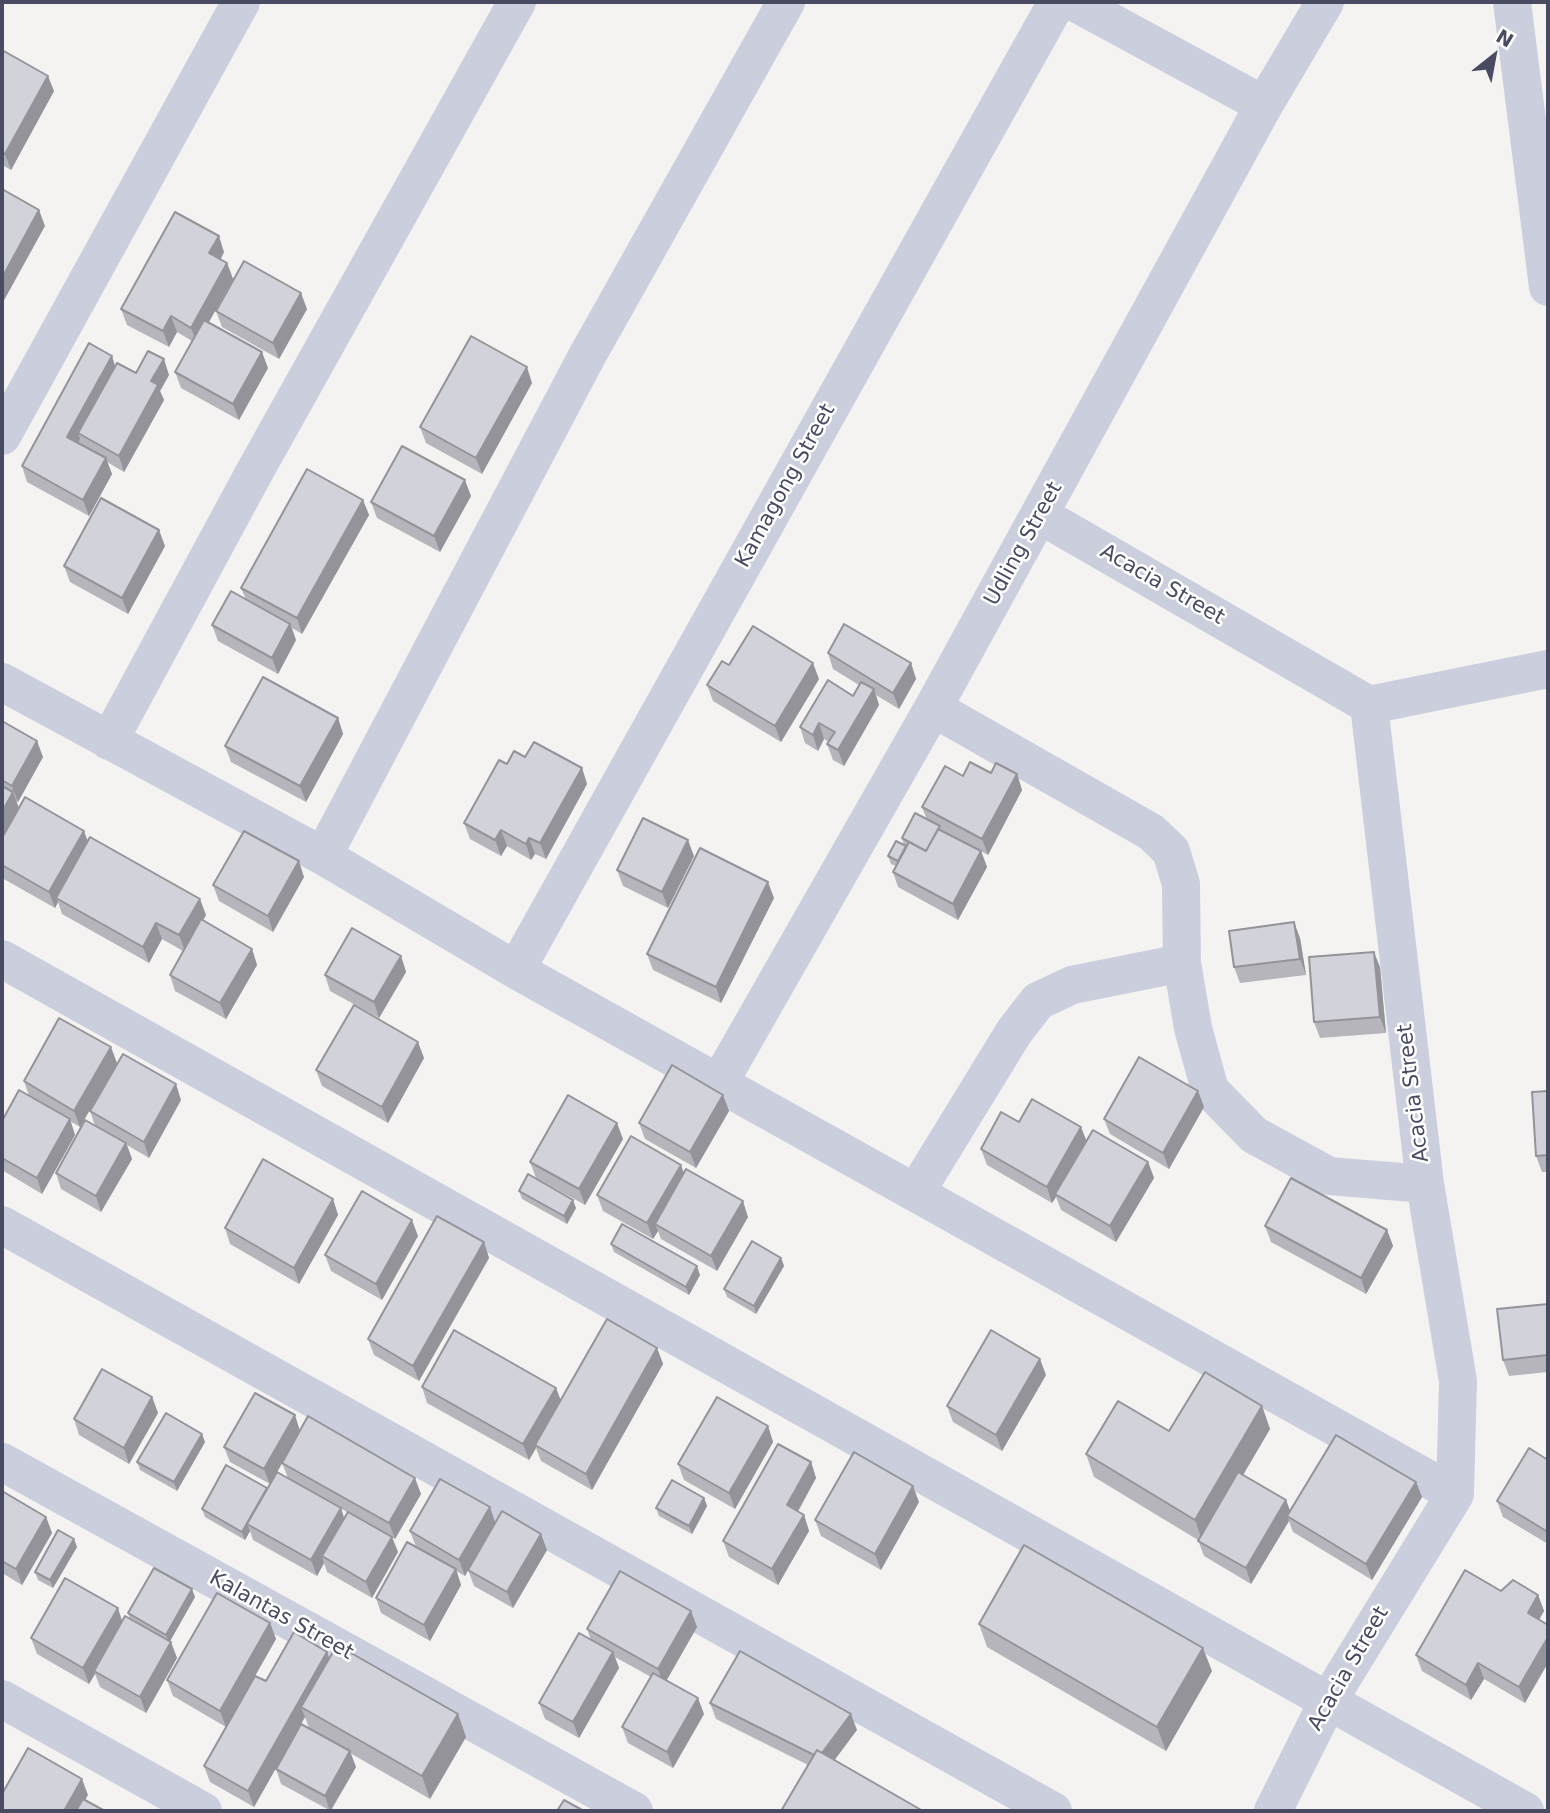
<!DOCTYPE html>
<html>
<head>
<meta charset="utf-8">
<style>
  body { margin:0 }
  #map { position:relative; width:1550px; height:1813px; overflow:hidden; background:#f5f3f2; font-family:"DejaVu Sans",sans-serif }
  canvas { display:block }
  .frame { position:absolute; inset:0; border:4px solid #484b62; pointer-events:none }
  .north { position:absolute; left:1459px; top:21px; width:70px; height:70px; -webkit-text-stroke:5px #fff; paint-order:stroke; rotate:31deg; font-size:19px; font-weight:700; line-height:28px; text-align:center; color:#484b62 }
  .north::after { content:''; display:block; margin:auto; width:24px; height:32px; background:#484b62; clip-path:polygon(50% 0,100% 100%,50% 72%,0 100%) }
</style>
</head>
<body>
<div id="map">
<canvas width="1550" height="1813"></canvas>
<div class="frame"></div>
<div class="north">N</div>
</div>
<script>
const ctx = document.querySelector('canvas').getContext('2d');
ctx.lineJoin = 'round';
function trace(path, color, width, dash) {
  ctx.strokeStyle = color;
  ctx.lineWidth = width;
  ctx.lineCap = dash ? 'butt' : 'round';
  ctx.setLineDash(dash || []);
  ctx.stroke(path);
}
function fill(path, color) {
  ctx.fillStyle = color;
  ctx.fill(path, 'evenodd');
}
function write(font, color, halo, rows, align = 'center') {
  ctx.font = font + ' "DejaVu Sans",sans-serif';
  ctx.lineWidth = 5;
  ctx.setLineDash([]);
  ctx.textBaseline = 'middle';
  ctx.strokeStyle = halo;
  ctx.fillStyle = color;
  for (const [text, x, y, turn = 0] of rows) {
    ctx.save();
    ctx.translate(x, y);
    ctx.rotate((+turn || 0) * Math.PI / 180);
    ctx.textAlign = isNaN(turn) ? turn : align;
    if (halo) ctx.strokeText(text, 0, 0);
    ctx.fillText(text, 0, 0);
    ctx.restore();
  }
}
trace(new Path2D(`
  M1074,2L1264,105
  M1512,2L1548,287
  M2,436L241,2
  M1040,515L1369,705L1425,1184L1458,1381L1455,1494L1328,1701L1273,1811
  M2,682L323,856L516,970L1455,1494
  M1369,705L1548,669
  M933,708L1151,832L1171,851L1181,884L1182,963L1193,1028L1210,1090L1254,1135L1329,1176L1425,1184
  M109,741L255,471L517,2
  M323,856L587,356L786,2
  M2,959L1525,1811
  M516,970L1057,2
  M719,1083L933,708L1264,105L1325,2
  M916,1192L1014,1032L1038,1001L1072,985L1182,963
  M2,1225L1053,1811
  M2,1462L634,1811
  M2,1699L203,1811`), '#cbcedd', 38);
fill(new Path2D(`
  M2,50L54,91L11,170L2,165Z
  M224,252L221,259L227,263L233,279L209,322L268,368L239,420L181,388L175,372L192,341L177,332L169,347L127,325L121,309Z
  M307,309L279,359L222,327L216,311Z
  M115,366L136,373L169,375L160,391L164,400L124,472L107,462L112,474L89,516L27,482L22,466Z
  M532,383L482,474L426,443L420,427Z
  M471,496L440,552L377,518L371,502Z
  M363,500L369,515L302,634L292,628L296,640L278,674L218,641L212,625L246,600L241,588Z
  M165,546L128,614L70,582L64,566Z
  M828,653L911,663L916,679L899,709L876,695L879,705L844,766L833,760L827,744L829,742L824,739L818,751L805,743L800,727L853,696L859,685L833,669Z
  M729,665L819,679L781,742L713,701L707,685Z
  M338,718L343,734L306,802L231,762L225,746Z
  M2,721L43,757L18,802L17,801L2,838Z
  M525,757L582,768L587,784L546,859L535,854L531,860L507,846L501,856L470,839L464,823L507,764Z
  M991,773L1017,774L1022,790L988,855L941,830L981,851L987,867L958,920L898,887L893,872L896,866L891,864L888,856L904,845L902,838L927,820L922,807L963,776Z
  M2,838L88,841L206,915L203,920L252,949L257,965L226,1019L175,991L170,975L183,951L162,939L149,963L62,914L58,902L55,908L2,878Z
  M694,856L668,908L623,886L617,870Z
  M304,877L273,932L219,901L213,885Z
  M774,898L721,1003L653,970L647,954Z
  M1300,938L1306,975L1240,983L1234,967Z
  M401,956L406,972L379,1018L330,991L325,975Z
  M1380,967L1386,1033L1320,1038L1314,1022Z
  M424,1058L388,1123L322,1086L316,1070Z
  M117,1063L80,1127L70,1121L75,1135L42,1194L2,1170V1121L29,1096L24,1081Z
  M1198,1091L1204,1107L1169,1169L1110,1134L1104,1119Z
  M1548,1091V1172H1542L1536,1156Z
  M723,1095L729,1111L696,1168L645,1139L639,1123Z
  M181,1100L149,1158L127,1145L132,1159L101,1212L61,1189L56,1173L95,1126L90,1111Z
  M1019,1122L1081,1127L1086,1141L1148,1162L1154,1178L1116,1242L1061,1210L1056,1197L1052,1203L987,1165L981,1149Z
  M623,1139L585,1205L536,1178L530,1162Z
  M681,1165L684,1174L748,1217L717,1271L661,1239L658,1231L653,1239L603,1211L597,1195Z
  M519,1191L576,1208L567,1224L522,1199Z
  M333,1199L338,1215L299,1284L230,1244L225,1228Z
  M1265,1226L1387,1230L1393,1246L1366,1294L1271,1242Z
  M418,1236L382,1300L331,1271L325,1255Z
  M484,1242L489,1258L419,1381L374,1355L368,1339Z
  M611,1244L700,1275L689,1295L614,1252Z
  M781,1258L784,1266L756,1314L727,1297L724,1289Z
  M1548,1304V1372L1509,1376L1503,1360Z
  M657,1348L663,1364L592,1490L541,1461L536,1448L529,1460L427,1403L422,1387L556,1388L561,1401Z
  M1046,1375L1002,1451L953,1422L947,1406Z
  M152,1397L158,1413L129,1464L79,1435L74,1419Z
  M1262,1406L1270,1429L1243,1475L1286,1500L1290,1511L1416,1482L1422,1497L1372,1580L1293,1532L1289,1521L1251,1584L1204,1556L1198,1540L1094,1477L1086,1454Z
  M768,1426L773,1442L735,1509L684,1480L678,1464Z
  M300,1431L421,1494L395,1539L392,1538L398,1552L372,1598L327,1572L324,1563L317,1576L253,1540L250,1531L245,1540L205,1517L202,1509L267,1489L270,1484L230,1462L224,1447ZM282,1463L288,1478L277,1472ZM320,1497L347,1512L344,1518L341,1508Z
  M205,1442L177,1491L140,1470L137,1462Z
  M1548,1460V1544L1503,1517L1497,1501Z
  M811,1462L816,1478L798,1512L804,1515L809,1531L778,1585L729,1557L723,1541Z
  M2,1491L46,1517L52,1533L22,1585L2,1573Z
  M704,1498L707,1506L692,1534L659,1516L656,1508Z
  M919,1502L881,1570L821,1536L815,1520Z
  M495,1522L547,1550L513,1608L474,1586L468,1570L465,1576L456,1571L461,1585L430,1641L381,1613L376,1598L416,1547L410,1531Z
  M77,1547L53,1588L38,1580L35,1572Z
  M1501,1591L1538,1595L1544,1611L1539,1619L1525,1703L1484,1679L1471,1700L1422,1671L1416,1655Z
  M195,1597L170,1641L177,1658L146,1713L100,1687L95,1674L89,1684L37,1654L31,1638L122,1621L130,1619L128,1613Z
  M691,1611L697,1627L666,1680L704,1714L673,1768L628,1743L622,1727L651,1677L615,1657L619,1668L579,1738L545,1719L539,1703L591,1640L587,1629Z
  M270,1623L276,1639L226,1727L173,1696L167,1680Z
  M979,1624L1212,1671L1166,1751L987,1647Z
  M329,1658L458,1714L466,1737L430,1799L350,1753L356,1767L331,1811L281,1784L276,1769L282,1757L254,1807L210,1782L204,1766L266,1681ZM305,1717L309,1728L301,1724Z
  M710,1703L857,1730L808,1765L716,1719Z`), '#b5b5bb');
fill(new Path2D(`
  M48,76L54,91L11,170L5,154Z
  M39,210L45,226L2,304V278Z
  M219,236L224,252L215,269L209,253Z
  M227,263L233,279L197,343L191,328Z
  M301,293L307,309L279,359L273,343Z
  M171,316L177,332L169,347L163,331Z
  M262,352L268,368L239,420L233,404Z
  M112,356L117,372L78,433L80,439L73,453L67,437Z
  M164,359L169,375L160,391L164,400L124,472L119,456L151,381Z
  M527,367L532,383L482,474L476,458Z
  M106,458L112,474L89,516L83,500Z
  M465,480L471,496L440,552L434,536Z
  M363,500L369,515L302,634L297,618Z
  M159,530L165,546L128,614L122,598Z
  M290,624L296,640L278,674L272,658Z
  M813,663L819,679L781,742L775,726Z
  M911,663L916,679L899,709L893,693Z
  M874,689L879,705L844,766L838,750Z
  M338,718L343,734L306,802L300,786Z
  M819,723L824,739L818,751L813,735Z
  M37,741L43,757L18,802L12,786Z
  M582,768L587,784L546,859L540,843Z
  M1017,774L1022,790L988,855L982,839Z
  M13,792L19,808L2,838V812Z
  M501,830L507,846L501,856L495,840Z
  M84,831L90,847L56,898L58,902L55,908L49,892Z
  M529,838L535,854L531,860L526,844Z
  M688,840L694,856L668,908L662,892Z
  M981,851L987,867L958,920L953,904Z
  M299,861L304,877L273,932L268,916Z
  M768,882L774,898L721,1003L716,987Z
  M200,899L206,915L185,951L179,935Z
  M1294,922L1300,938L1306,975L1300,959Z
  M156,923L162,939L149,963L143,947Z
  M252,949L257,965L226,1019L220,1003Z
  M1374,952L1380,967L1386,1033L1380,1017Z
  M401,956L406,972L379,1018L374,1002Z
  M418,1042L424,1058L388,1123L382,1107Z
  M111,1047L117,1063L80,1127L74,1111Z
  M176,1084L181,1100L149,1158L144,1142Z
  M1198,1091L1204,1107L1169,1169L1163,1153Z
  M723,1095L729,1111L696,1168L690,1152Z
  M70,1119L75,1135L42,1194L37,1178Z
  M617,1123L623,1139L585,1205L579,1189Z
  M1081,1127L1087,1142L1055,1194L1056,1197L1052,1203L1047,1187Z
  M126,1143L132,1159L101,1212L96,1196Z
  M1148,1162L1154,1178L1116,1242L1110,1226Z
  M681,1165L686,1181L655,1224L658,1231L653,1239L647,1223Z
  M333,1199L338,1215L299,1284L294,1268Z
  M573,1200L576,1208L567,1224L564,1216Z
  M743,1201L748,1217L717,1271L711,1256Z
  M412,1220L418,1236L382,1300L376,1284Z
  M1387,1230L1393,1246L1366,1294L1361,1278Z
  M484,1242L489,1258L419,1381L413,1366Z
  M781,1258L784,1266L756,1314L754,1306Z
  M697,1266L700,1275L689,1295L686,1287Z
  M657,1348L663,1364L592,1490L586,1474Z
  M1040,1359L1046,1375L1002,1451L996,1435Z
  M556,1388L562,1404L535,1445L536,1448L529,1460L523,1444Z
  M152,1397L158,1413L129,1464L124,1448Z
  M1262,1406L1270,1429L1203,1543L1195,1520Z
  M295,1415L300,1431L270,1485L264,1469Z
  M768,1426L773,1442L735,1509L729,1493Z
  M202,1434L205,1442L177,1491L174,1482Z
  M811,1462L816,1478L792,1521L787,1505Z
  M415,1478L421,1494L395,1539L389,1523Z
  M1416,1482L1422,1497L1372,1580L1366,1564Z
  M913,1486L919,1502L881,1570L875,1554Z
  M267,1488L247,1524L250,1531L245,1540L242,1532Z
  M704,1498L707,1506L692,1534L689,1526Z
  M1286,1500L1292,1516H1287L1289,1521L1251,1584L1246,1568Z
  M490,1507L495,1522L465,1576L459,1560Z
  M341,1508L346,1524L322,1556L324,1563L317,1576L311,1560Z
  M804,1515L809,1531L778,1585L772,1569Z
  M46,1517L52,1533L22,1585L16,1569Z
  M541,1534L547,1550L513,1608L507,1592Z
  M392,1537L398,1552L372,1598L366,1582Z
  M74,1539L77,1547L53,1588L50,1580Z
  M456,1569L461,1585L430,1641L424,1625Z
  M192,1589L195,1597L169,1643L166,1635Z
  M1538,1595L1544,1611L1534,1629L1528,1613Z
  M118,1608L123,1624L94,1671L95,1674L89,1684L83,1668Z
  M691,1611L697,1627L664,1685L658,1669Z
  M270,1623L276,1639L226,1727L220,1711Z
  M1548,1637V1663L1525,1703L1519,1687Z
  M171,1642L177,1658L146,1713L140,1697Z
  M1203,1648L1212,1671L1166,1751L1157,1727Z
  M327,1652L333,1668L301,1707L305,1717L254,1807L248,1791Z
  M613,1652L619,1668L579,1738L573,1722Z
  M1478,1663L1484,1679L1471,1700L1466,1685Z
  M698,1698L704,1714L673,1768L667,1752Z
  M458,1714L466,1737L430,1799L422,1776Z
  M851,1714L857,1730L825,1773L819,1757Z
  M350,1751L356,1767L330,1811L325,1796Z
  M82,1779L88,1795L79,1811H64Z`), '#939399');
const building = new Path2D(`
  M2,50L48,76L5,154L2,152Z
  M2,189L39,210L2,278Z
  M175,212L219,236L209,253L227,263L191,328L171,316L163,331L121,309Z
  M244,261L301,293L273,343L216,311Z
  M204,320L262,352L233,404L175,372Z
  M471,336L527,367L476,458L420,427Z
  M89,343L112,356L67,437L106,458L83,500L22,466Z
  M148,351L164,359L151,381L158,385L119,456L78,433L117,363L136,373Z
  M402,446L465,480L434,536L371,502Z
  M307,469L363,500L297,618L241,588Z
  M101,498L159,530L122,598L64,566Z
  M231,591L290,624L272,658L212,625Z
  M844,624L911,663L893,693L828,653Z
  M753,626L813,663L775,726L707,685L722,661L729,665Z
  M263,677L338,718L300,786L225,746Z
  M828,680L853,696L861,682L874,689L838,750L827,744L835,732L819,723L813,735L800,727Z
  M2,721L37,741L12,786L2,780Z
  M534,742L582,768L540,843L529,838L526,844L501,830L495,840L464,823L499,760L507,764L514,751L525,757Z
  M970,762L991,773L996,763L1017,774L982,839L922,807L945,766L963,776Z
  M2,786L13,792L2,812Z
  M25,797L84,831L49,892L2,865V838Z
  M915,813L940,826L926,851L902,838Z
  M643,818L688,840L662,892L617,870Z
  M938,829L981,851L953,904L893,872L909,842L926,851Z
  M244,831L299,861L268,916L213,885Z
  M90,837L200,899L179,935L156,923L143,947L56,898Z
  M896,841L906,846L898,861L888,856Z
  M700,848L768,882L716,987L647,954Z
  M201,919L252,949L220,1003L170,975Z
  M1294,922L1300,959L1234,967L1229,931Z
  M352,928L401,956L374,1002L325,975Z
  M1374,952L1380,1017L1314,1022L1309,957Z
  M354,1005L418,1042L382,1107L316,1070Z
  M59,1018L111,1047L74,1111L24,1081Z
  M123,1054L176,1084L144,1142L90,1111Z
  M1139,1057L1198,1091L1163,1153L1104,1119Z
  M672,1065L723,1095L690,1152L639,1123Z
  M19,1090L70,1119L37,1178L2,1158V1121Z
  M1548,1091V1155L1536,1156L1532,1092Z
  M568,1095L617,1123L579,1189L530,1162Z
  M1032,1099L1081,1127L1047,1187L981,1149L1001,1112L1019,1122Z
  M85,1120L126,1143L96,1196L56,1173Z
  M1093,1130L1148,1162L1110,1226L1055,1194Z
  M631,1136L681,1165L647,1223L597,1195Z
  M263,1159L333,1199L294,1268L225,1228Z
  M686,1169L743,1201L711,1256L655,1224Z
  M528,1174L573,1200L564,1216L519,1191Z
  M1291,1178L1387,1230L1361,1278L1265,1226Z
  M362,1191L412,1220L376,1284L325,1255Z
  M437,1216L484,1242L413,1366L368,1339Z
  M622,1224L697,1266L686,1287L611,1244Z
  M752,1241L781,1258L754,1306L724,1289Z
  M1548,1304V1355L1503,1360L1497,1309Z
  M607,1319L657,1348L586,1474L535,1445Z
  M454,1330L556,1388L523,1444L422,1387Z
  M991,1330L1040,1359L996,1435L947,1406Z
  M102,1369L152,1397L124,1448L74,1419Z
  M1205,1372L1262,1406L1195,1520L1086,1454L1118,1401L1169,1431Z
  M255,1393L295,1415L264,1469L224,1447Z
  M717,1397L768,1426L729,1493L678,1464Z
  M166,1413L202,1434L174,1482L137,1462Z
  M308,1416L415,1478L389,1523L282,1463Z
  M1336,1435L1416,1482L1366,1564L1287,1516Z
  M778,1444L811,1462L787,1505L804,1515L772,1569L723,1541Z
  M1529,1448L1548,1460V1532L1497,1501Z
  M854,1452L913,1486L875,1554L815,1520Z
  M226,1465L267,1488L242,1532L202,1509Z
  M277,1472L341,1508L311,1560L247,1524Z
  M1238,1472L1286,1500L1246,1568L1198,1541Z
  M440,1479L490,1507L459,1560L410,1531Z
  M672,1480L704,1498L689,1526L656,1508Z
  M2,1491L46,1517L16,1569L2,1561Z
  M502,1511L541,1534L507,1592L468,1570Z
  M348,1512L392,1537L366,1582L322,1556Z
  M58,1530L74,1539L50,1580L35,1572Z
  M407,1542L456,1569L424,1625L376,1598Z
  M1024,1545L1203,1648L1157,1727L979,1624Z
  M154,1568L192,1589L166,1635L128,1613Z
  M1465,1570L1501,1591L1513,1580L1538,1595L1528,1613L1548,1625V1637L1519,1687L1478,1663L1466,1685L1416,1655Z
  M620,1571L691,1611L658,1669L587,1629Z
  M65,1578L118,1608L83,1668L31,1638Z
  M217,1593L270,1623L220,1711L167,1680Z
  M125,1616L171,1642L140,1697L94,1671Z
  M294,1632L327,1652L248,1791L204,1766L255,1676L266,1681Z
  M579,1633L613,1652L573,1722L539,1703Z
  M337,1645L458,1714L422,1776L301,1707Z
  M740,1651L851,1714L822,1753L817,1750L814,1755L710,1703Z
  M653,1673L698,1698L667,1752L622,1727Z
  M301,1724L350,1751L325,1796L276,1769Z
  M28,1748L82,1779L64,1811H2V1794Z
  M817,1750L923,1811H781Z
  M83,1799L105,1811H76Z
  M564,1800L584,1811H557Z`);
fill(building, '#d2d2da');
trace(building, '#939399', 2);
write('21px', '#484b62', '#fff', [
  ["Kamagong Street",786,486,-61],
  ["Udling Street",1024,544,-61],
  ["Acacia Street",1162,585,30],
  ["Acacia Street",1414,1093,-97],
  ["Kalantas Street",281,1616,29],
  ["Acacia Street",1349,1669,-60]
]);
</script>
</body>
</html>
